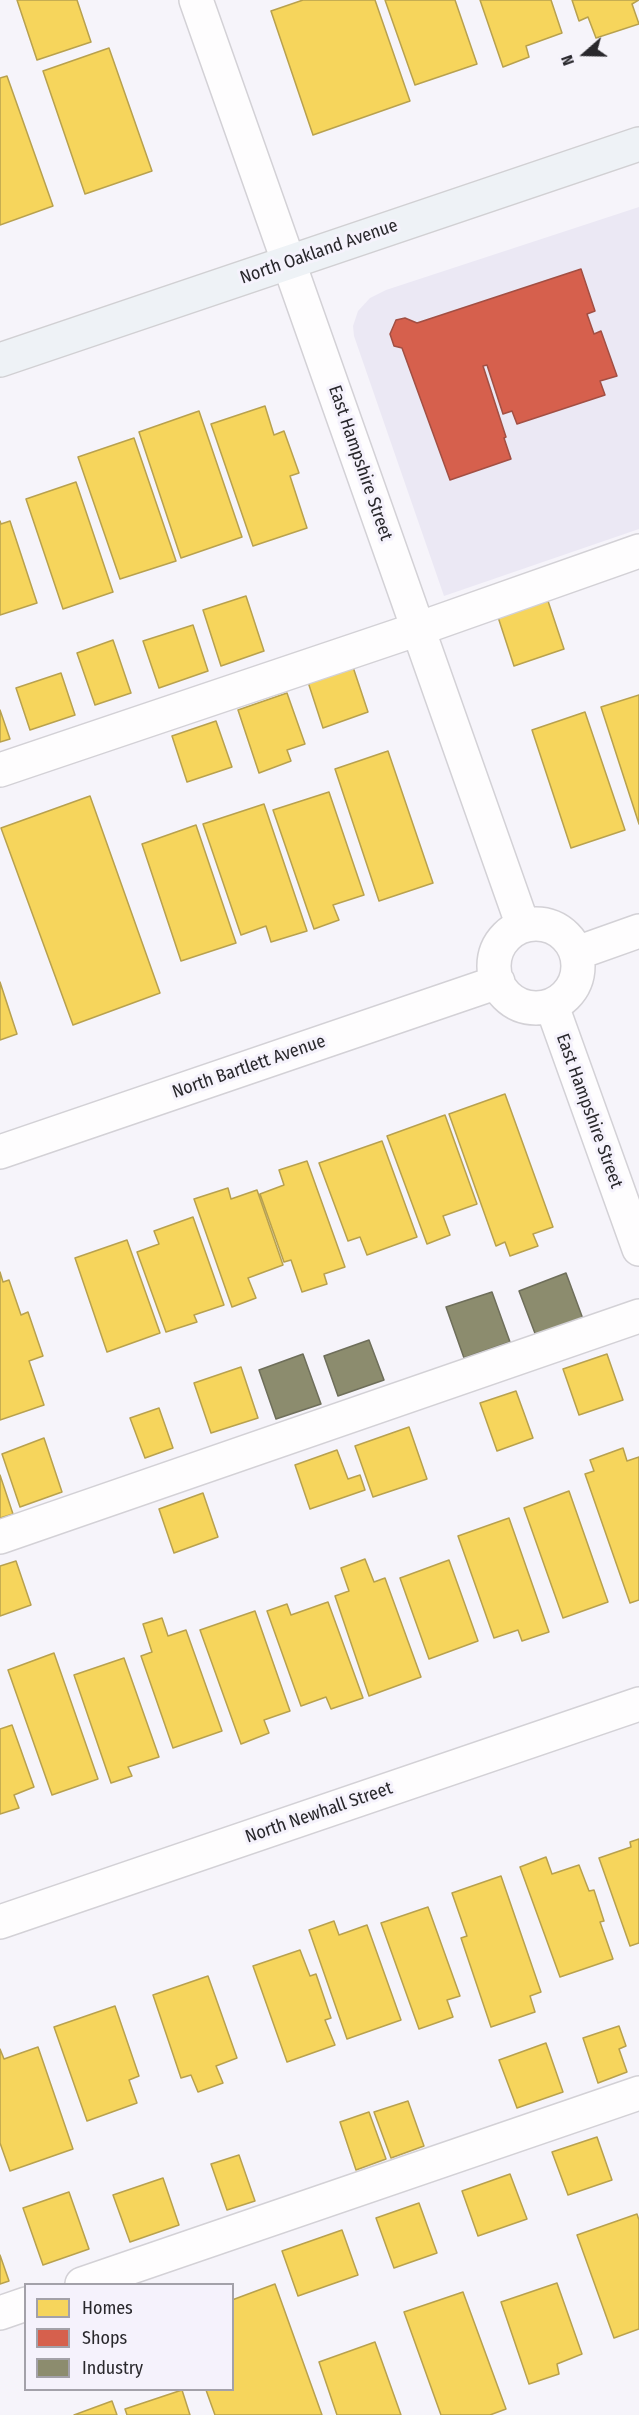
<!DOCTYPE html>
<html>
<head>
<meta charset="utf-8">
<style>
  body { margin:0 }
  #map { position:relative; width:639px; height:2415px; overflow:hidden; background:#f6f4fa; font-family:"Fira Sans Condensed",sans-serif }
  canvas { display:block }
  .legend { position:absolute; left:24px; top:2283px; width:210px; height:108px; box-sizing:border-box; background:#f5f2fc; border:2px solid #a3a1a9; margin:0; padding:8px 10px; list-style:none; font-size:18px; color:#29282c }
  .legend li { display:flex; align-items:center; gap:12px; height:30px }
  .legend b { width:30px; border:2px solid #a3a1a9 }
  .north { position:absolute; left:555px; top:24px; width:60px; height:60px; -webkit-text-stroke:4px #f5f2fc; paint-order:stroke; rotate:250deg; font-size:16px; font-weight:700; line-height:24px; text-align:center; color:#29282c }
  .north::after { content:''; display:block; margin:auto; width:21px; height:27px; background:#29282c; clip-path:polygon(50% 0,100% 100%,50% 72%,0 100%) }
</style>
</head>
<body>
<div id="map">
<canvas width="639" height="2415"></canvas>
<ul class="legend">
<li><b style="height:16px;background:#f6d55c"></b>Homes</li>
<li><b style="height:16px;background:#d6604d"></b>Shops</li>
<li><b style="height:16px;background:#8c8c6e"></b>Industry</li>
</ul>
<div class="north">N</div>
</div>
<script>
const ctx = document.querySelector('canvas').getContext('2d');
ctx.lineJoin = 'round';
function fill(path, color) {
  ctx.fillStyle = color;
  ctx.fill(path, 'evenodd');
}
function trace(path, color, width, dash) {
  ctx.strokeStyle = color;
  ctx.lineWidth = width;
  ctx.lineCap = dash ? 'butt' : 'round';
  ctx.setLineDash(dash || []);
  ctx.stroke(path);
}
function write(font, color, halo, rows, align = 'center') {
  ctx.font = font + ' "Fira Sans Condensed",sans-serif';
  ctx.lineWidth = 6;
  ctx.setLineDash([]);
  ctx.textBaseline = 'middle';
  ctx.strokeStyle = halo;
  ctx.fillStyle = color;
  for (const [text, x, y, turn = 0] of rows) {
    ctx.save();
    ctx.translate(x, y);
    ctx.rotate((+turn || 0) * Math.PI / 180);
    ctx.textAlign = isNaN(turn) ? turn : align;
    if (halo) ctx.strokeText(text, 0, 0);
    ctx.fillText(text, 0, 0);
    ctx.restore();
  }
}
fill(new Path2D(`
  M639,207V529L444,596L354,336L353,326L358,311L370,298L386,290Z`), '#ebe8f4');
const homes = new Path2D(`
  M17,0H77L91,42L37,60Z
  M303,0H375L410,101L313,135L271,11Z
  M385,0H455L477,64L415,85Z
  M480,0H551L562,33L526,46L529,57L503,67Z
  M572,0H639L632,4L639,24L596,38L588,17L579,21Z
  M109,48L152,171L85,194L43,71Z
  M7,76L53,206L0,225V78Z
  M265,406L274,435L284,431L299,473L290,476L307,528L253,546L211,424Z
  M199,411L242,537L181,558L139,432Z
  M134,438L176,561L120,579L78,457Z
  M76,482L113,592L63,609L26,499Z
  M0,521L1,524L10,521L37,603L0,615Z
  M246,596L264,651L221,666L203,610Z
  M548,601L564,649L514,666L498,617Z
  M193,625L208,671L159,688L143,641Z
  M113,640L131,693L95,705L77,653Z
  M353,667L368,712L323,728L308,682Z
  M61,673L75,715L30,730L16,688Z
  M287,693L305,744L287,750L291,761L259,773L238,710Z
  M639,695V824L601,707Z
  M0,710L10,739L0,742Z
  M585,712L625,830L571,848L532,730Z
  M216,721L232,767L187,782L172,736Z
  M388,751L433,883L379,901L335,769Z
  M329,792L364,895L333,905L339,920L314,929L273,810Z
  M90,796L160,993L73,1025L1,828Z
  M264,804L307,931L271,942L266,926L241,935L203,824Z
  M196,825L236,943L181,961L142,844Z
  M0,982L17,1034L0,1040Z
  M505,1094L553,1227L533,1234L538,1246L510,1256L505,1242L496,1246L449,1114Z
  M445,1115L477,1204L443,1216L450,1235L427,1244L387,1136Z
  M382,1141L417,1237L367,1255L360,1237L348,1241L319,1163Z
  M307,1161L345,1267L324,1274L327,1284L302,1292L291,1260L284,1262L260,1194L284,1185L279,1170Z
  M228,1188L231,1199L257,1190L283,1265L248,1278L256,1298L232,1307L194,1199Z
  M193,1217L224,1305L194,1315L197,1322L166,1332L137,1252L159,1244L154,1231Z
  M127,1240L160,1333L107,1352L75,1258Z
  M0,1272L3,1282L9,1280L21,1315L28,1312L43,1356L29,1361L44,1405L0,1420Z
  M607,1354L623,1400L579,1415L563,1369Z
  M241,1367L258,1418L211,1433L194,1383Z
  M516,1391L533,1438L497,1451L480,1403Z
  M159,1408L173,1448L145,1458L130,1418Z
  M409,1427L427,1479L373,1497L355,1446Z
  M44,1438L62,1492L20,1507L2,1454Z
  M623,1448L627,1461L639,1457V1600L630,1603L585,1474L594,1471L590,1460Z
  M337,1450L348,1479L360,1475L365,1490L310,1509L295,1465Z
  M0,1475L13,1514L0,1518Z
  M569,1491L608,1602L563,1618L524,1508Z
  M203,1493L218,1537L174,1553L159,1509Z
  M509,1518L549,1632L522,1641L518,1630L494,1638L458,1536Z
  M365,1559L374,1582L385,1578L421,1677L369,1696L335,1596L349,1591L341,1568Z
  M449,1560L478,1641L429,1659L400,1578Z
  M16,1561L31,1605L0,1616V1566Z
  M328,1602L363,1698L331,1709L326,1697L301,1706L267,1611L287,1604L291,1615Z
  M255,1611L290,1711L264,1720L269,1733L241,1744L200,1630Z
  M162,1618L168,1636L186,1630L222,1731L173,1748L141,1656L152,1652L143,1624Z
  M54,1653L98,1779L52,1795L8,1670Z
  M124,1658L159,1757L128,1767L132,1776L111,1783L74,1675Z
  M12,1725L34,1787L14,1795L19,1808L0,1814V1729Z
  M639,1839V1943L630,1946L599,1858L631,1847L630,1842Z
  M546,1857L552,1874L579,1865L589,1891L594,1890L604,1921L600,1922L613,1959L560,1977L520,1867Z
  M501,1876L541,1992L530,1996L535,2012L491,2027L461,1938L467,1936L452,1893Z
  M428,1907L460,1996L447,2000L453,2017L419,2029L381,1923Z
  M334,1921L339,1935L367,1925L401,2020L347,2039L309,1930Z
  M300,1950L310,1976L316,1974L331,2018L325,2020L335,2045L287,2062L253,1966Z
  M208,1976L237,2058L216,2066L223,2083L198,2092L191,2075L181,2078L153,1995Z
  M115,2006L139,2076L129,2080L137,2103L87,2121L54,2027Z
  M619,2026L626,2046L619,2049L627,2072L598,2083L583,2038Z
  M546,2043L563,2092L517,2108L499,2060Z
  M38,2047L73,2149L10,2171L0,2143V2049L4,2059Z
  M408,2101L424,2146L391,2158L374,2112Z
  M369,2112L386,2159L356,2170L340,2122Z
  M597,2137L612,2180L568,2195L552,2152Z
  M239,2155L255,2201L227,2210L211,2164Z
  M510,2174L527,2219L478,2236L462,2191Z
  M163,2178L179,2225L130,2242L113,2195Z
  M69,2192L89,2249L43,2265L23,2208Z
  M419,2203L437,2253L394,2268L376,2218Z
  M637,2214L639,2220V2329L614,2338L577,2235Z
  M342,2230L358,2275L298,2296L282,2251Z
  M0,2255L9,2281L0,2284Z
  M557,2283L582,2354L557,2364L559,2374L529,2384L501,2302Z
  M275,2284L322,2415H215L206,2390H232V2300Z
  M463,2292L506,2409L490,2415H441L404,2312Z
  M375,2342L401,2415H337L319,2362Z
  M182,2390L190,2415H127L125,2409Z
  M112,2401L117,2415H74Z`);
fill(homes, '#f6d55c');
trace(homes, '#b8a14e', 1.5);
const shops = new Path2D(`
  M581,269L595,311L587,314L594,334L601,331L617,376L600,381L605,395L517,424L512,411L503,414L487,365L483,366L506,437L504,438L511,459L450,480L402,348L394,346L390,334L396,320L405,318L417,323Z`);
fill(shops, '#d6604d');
trace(shops, '#a24f43', 1.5);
const industry = new Path2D(`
  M566,1273L583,1319L536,1336L519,1291Z
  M492,1292L510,1342L464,1358L446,1307Z
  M369,1340L384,1380L338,1396L324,1356Z
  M303,1354L321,1404L276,1419L259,1370Z`);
fill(industry, '#8c8c6e');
trace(industry, '#6e6e5a', 1.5);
const minor = new Path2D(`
  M196,0L523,926
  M0,770L418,629L639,551
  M494 966a42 42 0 1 1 84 0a42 42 0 1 1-84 0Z
  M577,953L639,931
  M552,1006L639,1249
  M0,1152L498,982
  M0,1537L639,1316
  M0,1922L639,1704
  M82,2284L639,2093
  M0,2313L26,2304`);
const major = new Path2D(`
  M0,360L639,144`);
trace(minor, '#d3d1d6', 36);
trace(major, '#d1d0d3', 36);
trace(minor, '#fefdfe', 33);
trace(major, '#eef2f6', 33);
write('18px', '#29282c', '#f5f2fc', [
  ["North Oakland Avenue",319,252,-19],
  ["East Hampshire Street",360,463,71],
  ["North Bartlett Avenue",249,1067,-19],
  ["East Hampshire Street",589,1111,70],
  ["North Newhall Street",319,1813,-19]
]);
</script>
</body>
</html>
